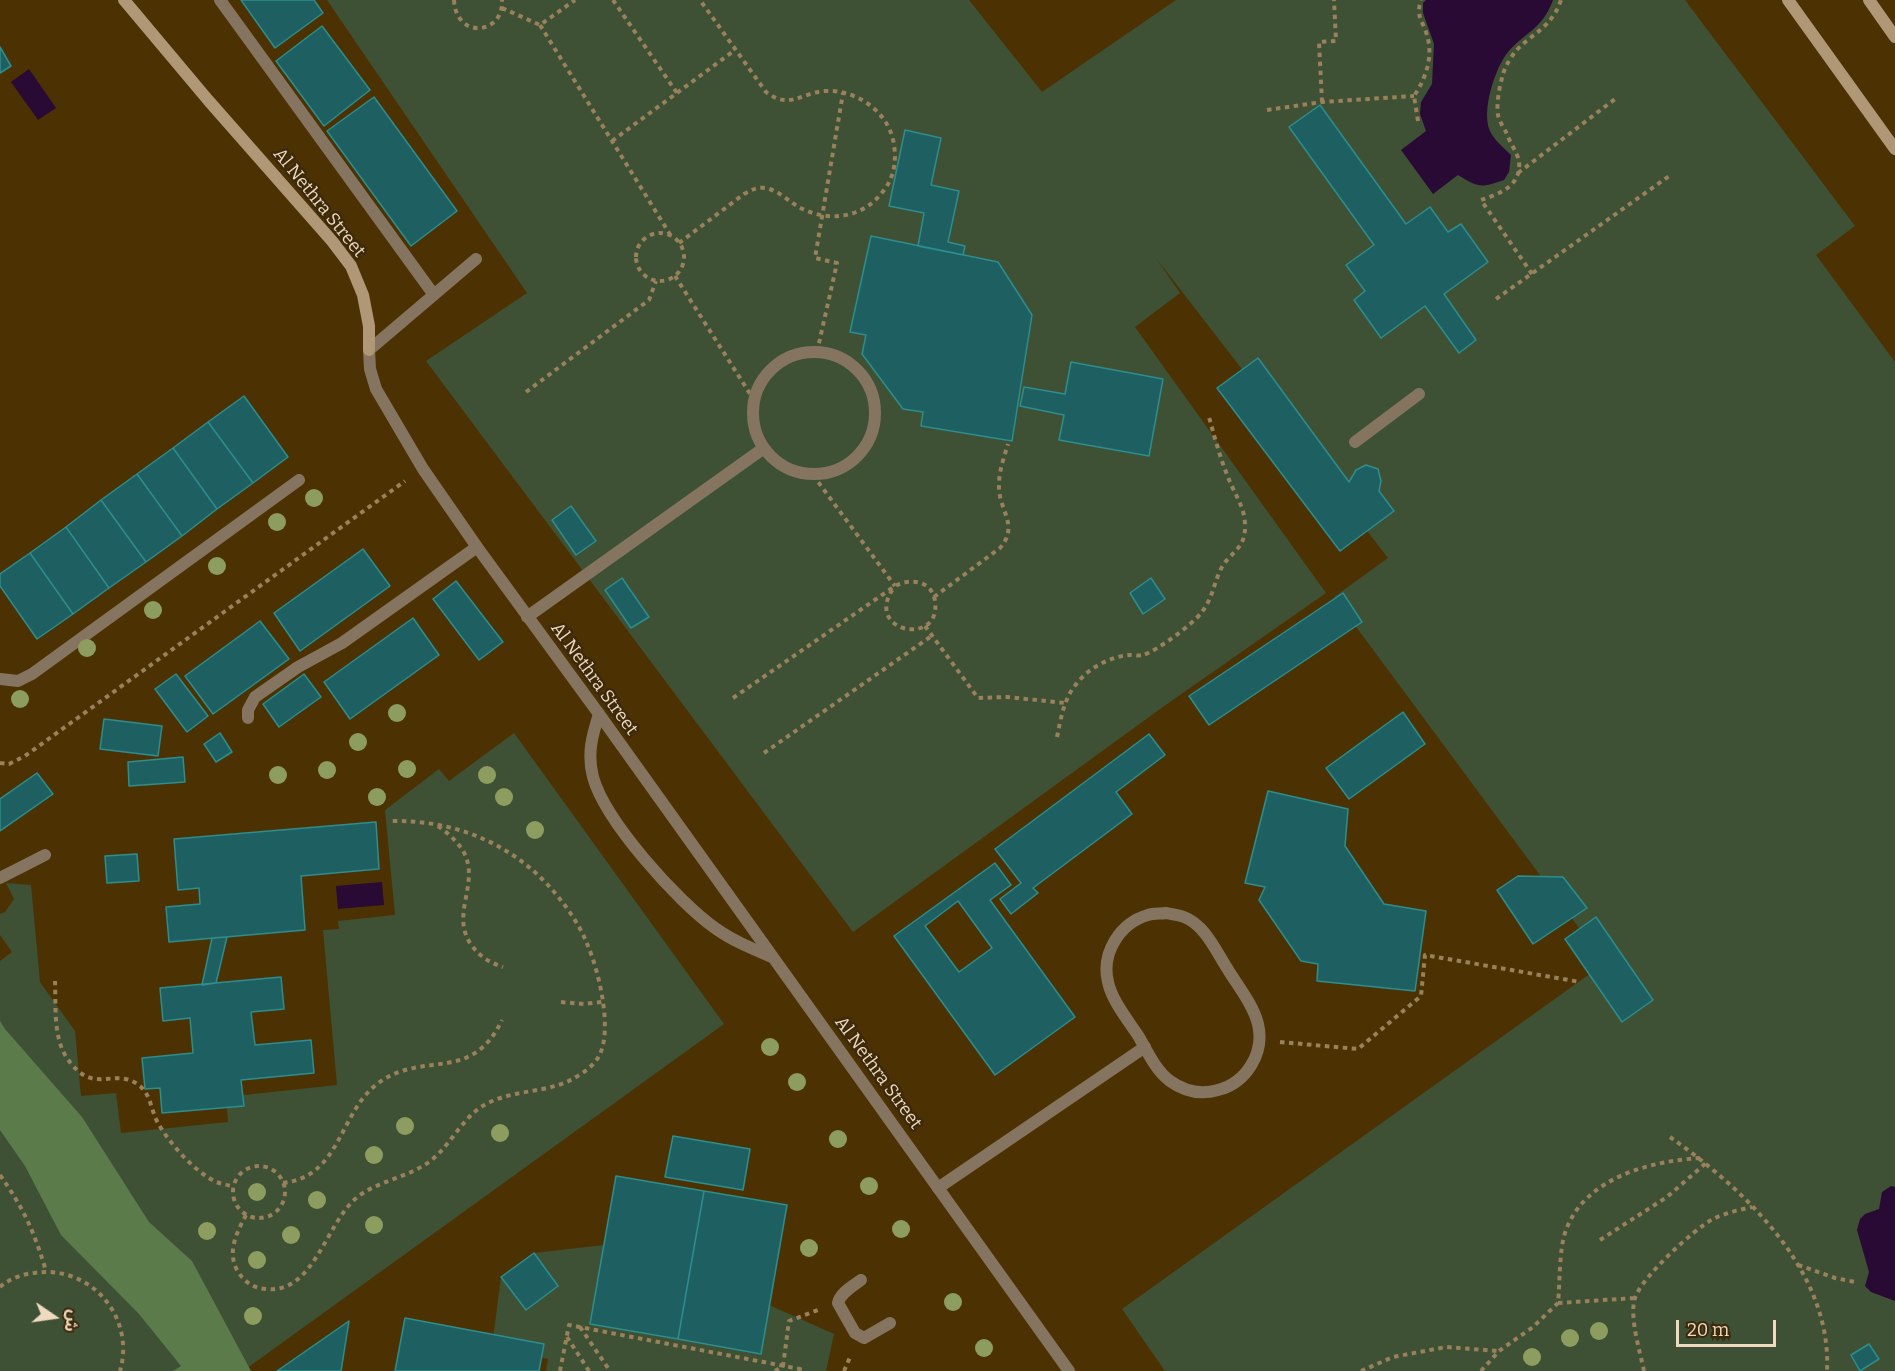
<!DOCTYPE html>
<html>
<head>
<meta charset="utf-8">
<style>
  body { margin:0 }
  #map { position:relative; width:1895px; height:1371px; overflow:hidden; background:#4c3203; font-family:Bitter,"Noto Sans Arabic",serif }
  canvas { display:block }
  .north { position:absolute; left:24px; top:1287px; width:60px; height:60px; -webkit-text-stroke:4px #3d2a0c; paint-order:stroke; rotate:103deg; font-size:16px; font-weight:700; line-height:24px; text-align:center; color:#efdabf }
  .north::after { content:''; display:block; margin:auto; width:21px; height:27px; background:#efdabf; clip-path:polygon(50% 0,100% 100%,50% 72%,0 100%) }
  .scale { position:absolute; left:1676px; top:1320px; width:100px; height:27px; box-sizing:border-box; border:3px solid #efdabf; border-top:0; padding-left:8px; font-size:18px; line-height:21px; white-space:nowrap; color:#efdabf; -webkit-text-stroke:4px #3d2a0c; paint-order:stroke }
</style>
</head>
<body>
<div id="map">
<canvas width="1895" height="1371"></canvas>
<div class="north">ش</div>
<div class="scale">20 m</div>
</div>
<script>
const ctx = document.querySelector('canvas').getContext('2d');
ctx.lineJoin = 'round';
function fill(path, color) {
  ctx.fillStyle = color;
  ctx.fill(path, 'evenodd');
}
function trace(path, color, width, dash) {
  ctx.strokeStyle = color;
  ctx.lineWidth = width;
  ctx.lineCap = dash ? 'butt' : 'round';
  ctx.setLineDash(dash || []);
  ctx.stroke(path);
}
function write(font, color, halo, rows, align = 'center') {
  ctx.font = font + ' Bitter,serif';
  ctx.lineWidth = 5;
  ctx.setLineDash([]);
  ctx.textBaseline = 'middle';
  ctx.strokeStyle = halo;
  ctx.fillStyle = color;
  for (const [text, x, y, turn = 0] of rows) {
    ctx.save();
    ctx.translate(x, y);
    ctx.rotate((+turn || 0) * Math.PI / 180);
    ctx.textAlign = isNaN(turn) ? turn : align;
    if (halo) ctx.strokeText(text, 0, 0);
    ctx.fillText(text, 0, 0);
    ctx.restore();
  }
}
fill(new Path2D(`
  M327,0H969L1042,92L1176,0H1685L1855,226L1816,255L1895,362V1371H1165L1122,1309L1605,963L1334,597L1388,558L1156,258L1180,293L1135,327L1326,593L1167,704L853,932L426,361L527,293Z
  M514,733L724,1024L243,1371H0V961L12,952L0,935V914L5,912L14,899L6,883L31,885L40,982L75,1031L81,1096L116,1093L121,1133L228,1122L226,1097L337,1085L323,930L339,929L338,921L395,915L385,810L439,769L449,781Z
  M604,1245L590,1324L761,1354L769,1305L834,1334L826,1371H546L548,1359L492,1347L501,1277L526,1310L558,1286L534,1253Z`), '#3e5135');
fill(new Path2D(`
  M0,1021L5,1029L82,1117L149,1222L192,1261L251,1371H173L181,1366L139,1314L61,1235L25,1166L0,1130Z`), '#5b7b4a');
fill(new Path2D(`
  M1426,0H1553C1542,30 1526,31 1508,52C1495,68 1481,111 1490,131C1494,140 1504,148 1511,155L1509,172L1504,180C1481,188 1479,188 1458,175L1433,194L1401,150L1426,131L1420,114L1421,102L1432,84L1434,44L1423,13V3Z
  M29,69L56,108L38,120L11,82Z
  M382,882L384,905L338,909L336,886Z
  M1891,1186L1895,1187V1301L1871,1292L1865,1286L1869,1272L1857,1230L1860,1219L1865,1214L1879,1209L1882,1192Z`), '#290a34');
const building = new Path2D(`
  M241,0H314L323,13L275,48Z
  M322,26L370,90L324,126L276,61Z
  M0,47L11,66L0,73Z
  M374,97L457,211L411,246L327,131Z
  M1320,105L1406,224L1430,207L1448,232L1461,224L1488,262L1444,294L1476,340L1459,353L1425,306L1381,338L1354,300L1365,291L1346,265L1374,245L1289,127Z
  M905,130L941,138L931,185L959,191L948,242L965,246L963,255L918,246L924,213L889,206Z
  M871,236L998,262L1032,315L1012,441L921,426L923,412L903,409L862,354L866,335L850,332Z
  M1258,358L1349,482L1356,470L1366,465L1378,469L1381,481L1379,491L1394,511L1340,551L1217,388Z
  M1071,362L1163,379L1149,456L1059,440L1064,415L1020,406L1024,387L1065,394Z
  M244,396L288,457L253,483L208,422Z
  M208,422L253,483L217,509L173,448Z
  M173,448L217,509L182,536L137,474Z
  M137,474L182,536L146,562L101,500Z
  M101,500L146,562L109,588L66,527Z
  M571,506L596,541L576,555L552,520Z
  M66,527L109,588L73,614L30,553Z
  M363,549L390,586L300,651L274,613Z
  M30,553L73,614L37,639L0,586V574Z
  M622,578L649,617L631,628L605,590Z
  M1151,578L1165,599L1143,614L1130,593Z
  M456,581L503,642L479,660L433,599Z
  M1343,593L1362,622L1209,725L1189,696Z
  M413,618L439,655L350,719L324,682Z
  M260,621L289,659L213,714L185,676Z
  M176,674L208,716L187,732L155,689Z
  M304,674L321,697L279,727L263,704Z
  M1403,712L1425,744L1349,799L1326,768Z
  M104,719L162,726L158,756L100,749Z
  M220,733L232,752L216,762L204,744Z
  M1149,734L1165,755L1116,792L1132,814L1033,888L1038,893L1011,914L1000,899L1021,883L995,849Z
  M183,757L185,782L129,786L128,762Z
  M37,773L53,794L0,831V799Z
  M1268,791L1348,809L1345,846L1384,904L1426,911L1415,991L1317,981L1318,964L1301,961L1259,900L1265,887L1245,883Z
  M376,822L379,869L301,876L305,930L169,942L166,907L200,904L199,888L178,890L174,839Z
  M137,854L139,881L107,883L105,856Z
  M995,863L1011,885L990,900L1075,1017L995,1075L894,936ZM958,901L992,948L959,972L925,926Z
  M1518,876L1563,877L1587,908L1533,944L1497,890Z
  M1596,917L1653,1000L1622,1022L1565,939Z
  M227,937L216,983L202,985L212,938Z
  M281,977L284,1009L251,1012L255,1045L311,1040L314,1073L241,1080L244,1106L162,1113L160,1088L145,1089L142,1058L193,1053L190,1018L163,1021L160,988Z
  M673,1136L750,1149L743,1190L665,1177Z
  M616,1176L704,1191L678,1339L590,1324Z
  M704,1191L787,1205L761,1354L678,1339Z
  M534,1253L558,1286L526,1310L501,1277Z
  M405,1318L544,1344L539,1371H395Z
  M349,1321L341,1371H277Z
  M1869,1344L1879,1359L1860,1371L1851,1355Z`);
fill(building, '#1e6061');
trace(building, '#2e8d8d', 1.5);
trace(new Path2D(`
  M454,0C456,40 504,35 502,0
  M613,0L677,93
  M502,8L540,25L575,0
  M540,25L671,236
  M1322,102L1319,42L1336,41L1334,0
  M1267,110L1322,102L1414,96
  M1418,121L1414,96C1427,76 1434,55 1426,32C1421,18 1416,16 1421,0
  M612,141L735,50
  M1518,173L1615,99
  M636 257a24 24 0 1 1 48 0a24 24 0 1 1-48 0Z
  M679,243L744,194C751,190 757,187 765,188C778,190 787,200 797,206C824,222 859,220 880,195C893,181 897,164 894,145C890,113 857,89 825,91C800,93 790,110 766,92L700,0
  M1532,274L1481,200C1499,194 1522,186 1519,161C1517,152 1509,141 1506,132C1503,127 1499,120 1498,115C1496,103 1500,85 1503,74C1517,34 1548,38 1561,0
  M675,276L754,400
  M1496,299L1672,174
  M817,352L837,263L815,258L843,93
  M526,392L649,300L656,281
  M813,475L895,586
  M934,597L1000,548C1020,525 998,510 999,485C999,471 1004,457 1008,444
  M925,626L978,698L1007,697L1065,703
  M733,698L895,586C910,578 932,580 935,601C942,648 860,632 895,586
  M1057,737C1061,718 1064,697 1078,682C1090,667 1110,657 1129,655C1133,655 1139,656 1143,655C1157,651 1193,624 1202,612C1213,597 1213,586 1220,571C1228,552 1246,551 1245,525C1245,509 1236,496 1230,482C1221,461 1215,439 1209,417
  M764,753L933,635
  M0,763L9,764L25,756L405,481
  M438,826C448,833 461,844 466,857C477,886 452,915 470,943C479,956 488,962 503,967
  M55,981C56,1005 53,1038 67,1058C94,1098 114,1065 140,1086C151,1095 151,1111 158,1123C170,1144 194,1171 216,1182C222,1184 228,1185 234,1187
  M561,1002L584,1004L602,1002
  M1280,1042L1358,1049L1421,996L1425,955L1580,982
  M1670,1137C1745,1190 1832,1271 1827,1371
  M233 1192a26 26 0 1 1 52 0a26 26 0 1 1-52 0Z
  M0,1175C24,1209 34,1231 46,1271
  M283,1183C341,1176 338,1115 377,1084C423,1049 471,1085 502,1020
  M246,1215C237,1232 227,1251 237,1270C244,1282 253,1288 266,1289C316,1294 326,1219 360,1195C382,1180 408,1177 429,1162C452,1145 463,1114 490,1102C518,1089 550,1093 576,1077C585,1072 594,1065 599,1056C613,1030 599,972 588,946C582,930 573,916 563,903C521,847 460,820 391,821
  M1600,1240L1667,1197L1706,1163
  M1798,1265L1835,1278L1855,1282
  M0,1287C9,1279 22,1274 34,1273C89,1264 136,1316 120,1371
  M1558,1303L1635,1298
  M580,1327L610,1371
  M567,1337L589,1371
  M560,1371L569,1325L800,1369L799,1371
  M775,1371L783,1366L789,1321L818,1310
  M844,1371L851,1355
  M1361,1371L1393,1357L1446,1347L1498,1351
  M1481,1371L1499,1351L1533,1327L1558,1303C1560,1282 1559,1248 1566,1230C1585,1178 1650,1161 1700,1158
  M1644,1371C1640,1351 1629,1317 1635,1298C1641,1278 1694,1229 1713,1219C1725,1213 1739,1210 1752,1207`), '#98815b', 4, [4.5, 4.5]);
trace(new Path2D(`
  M220,0L434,295
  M369,350L476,259
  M753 413a61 61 0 1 1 122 0a61 61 0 1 1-122 0Z
  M1355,442L1419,394
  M527,617L764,448
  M599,714C592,736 587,754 593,777C605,821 678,902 715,928C733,941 753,949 772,957
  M248,718V710L255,697L298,667L342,643L477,547
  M0,878L45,855
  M1166,913C1172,914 1179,915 1184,917C1205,925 1216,951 1227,968C1237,985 1253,1004 1258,1024C1265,1053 1246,1083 1218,1090C1201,1095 1184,1091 1170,1081C1156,1071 1147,1051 1139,1037C1128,1020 1112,1001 1108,982C1101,953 1120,923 1148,915C1154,913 1160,914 1166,913Z
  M938,1188L1145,1047
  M861,1280C853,1286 840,1293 838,1303L855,1333L864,1338L890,1323`), '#857560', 12);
trace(new Path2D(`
  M369,350L370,369L376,389L423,469L477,547L599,714L1069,1371
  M0,679L18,681L32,674L299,480`), '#857560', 12);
trace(new Path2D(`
  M124,0L208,100L332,241L351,266L363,295L369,326V350
  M1788,0L1895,149
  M1869,0L1895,37`), '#b09775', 12);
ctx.fillStyle = '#8d9d5f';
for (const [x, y] of [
  [314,498],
  [277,522],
  [217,566],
  [153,610],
  [87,648],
  [20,699],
  [397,713],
  [358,742],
  [407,769],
  [327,770],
  [278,775],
  [487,775],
  [377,797],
  [504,797],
  [535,830],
  [770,1047],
  [797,1082],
  [405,1126],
  [500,1133],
  [838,1139],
  [374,1155],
  [869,1186],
  [257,1192],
  [317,1200],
  [374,1225],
  [901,1229],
  [207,1231],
  [291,1235],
  [809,1248],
  [257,1260],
  [953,1302],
  [253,1316],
  [1599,1331],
  [1570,1338],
  [984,1348],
  [1532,1357]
]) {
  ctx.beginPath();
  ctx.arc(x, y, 9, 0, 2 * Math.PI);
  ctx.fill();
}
write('18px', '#efdabf', '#3d2a0c', [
  ["Al Nethra Street",319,203,51],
  ["Al Nethra Street",594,679,54],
  ["Al Nethra Street",878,1073,54]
]);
</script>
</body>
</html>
